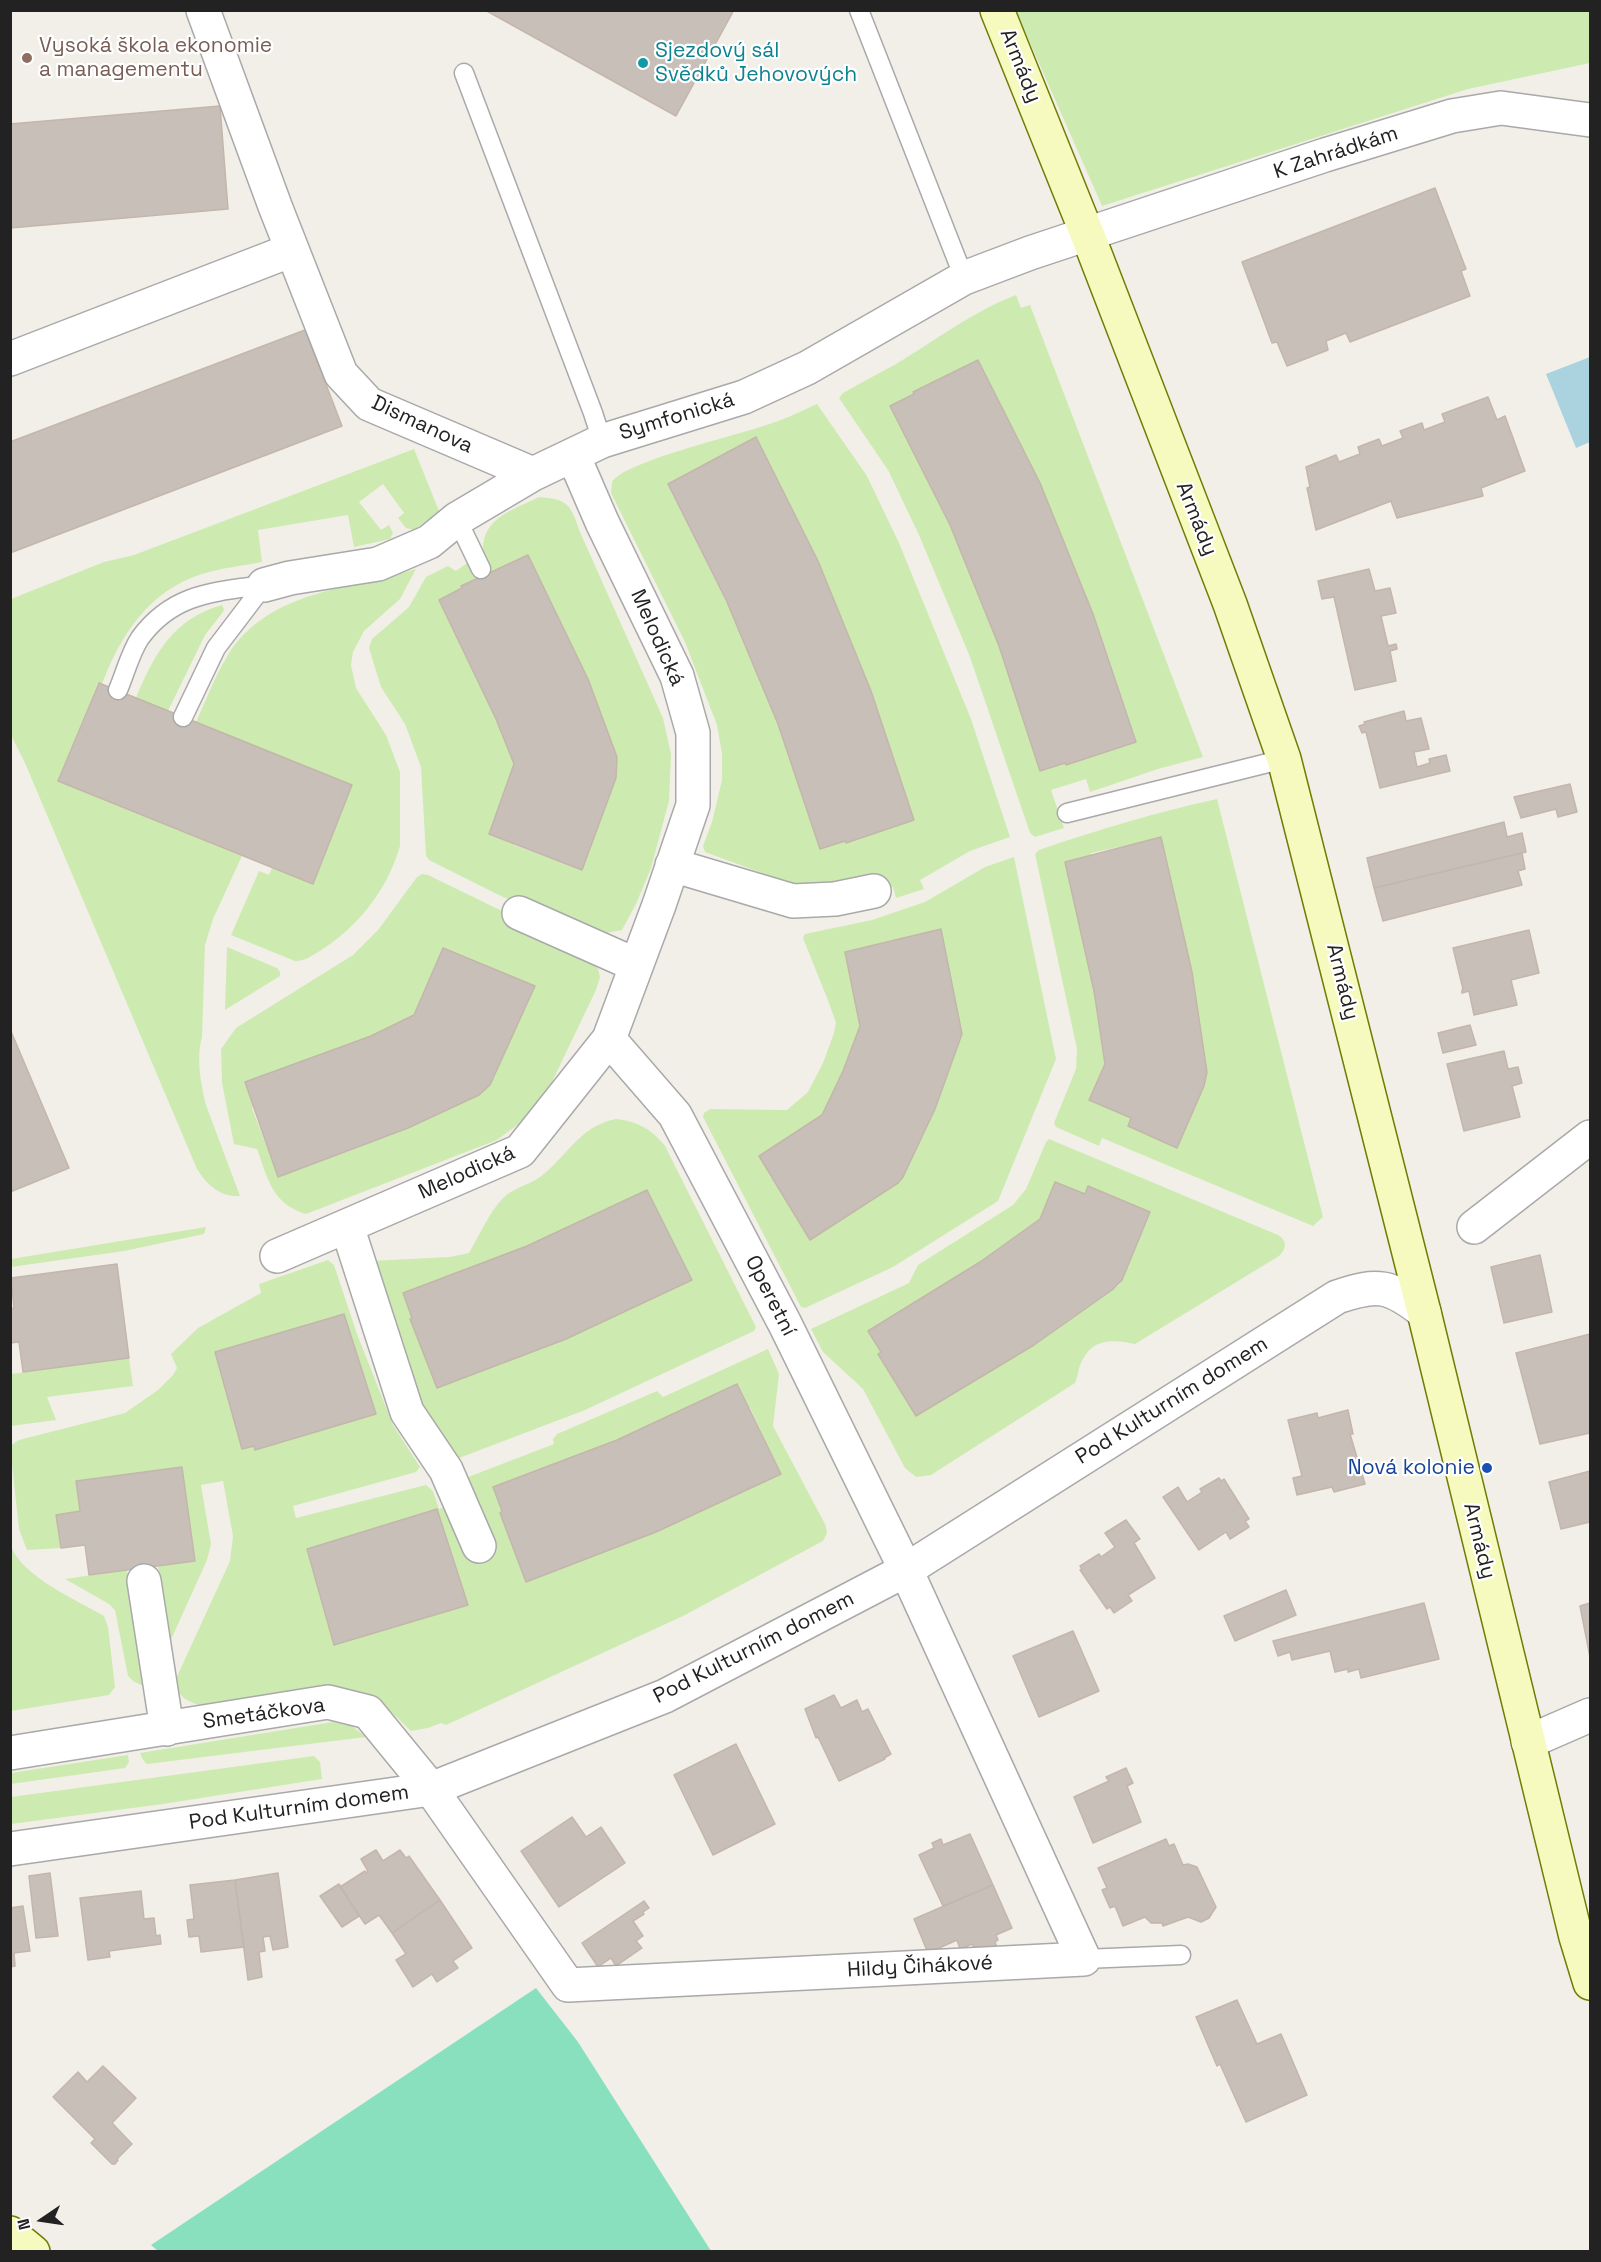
<!DOCTYPE html>
<html>
<head>
<meta charset="utf-8">
<style>
  body { margin:0 }
  #map { position:relative; width:1601px; height:2262px; overflow:hidden; background:#f2efe9; font-family:"Space Grotesk",sans-serif }
  canvas { display:block }
  .frame { position:absolute; inset:0; border:12px solid #222; pointer-events:none }
  .north { position:absolute; left:12px; top:2190px; width:60px; height:60px; -webkit-text-stroke:4px #fff; paint-order:stroke; rotate:257deg; font-size:16px; font-weight:700; line-height:24px; text-align:center; color:#222 }
  .north::after { content:''; display:block; margin:auto; width:21px; height:27px; background:#222; clip-path:polygon(50% 0,100% 100%,50% 72%,0 100%) }
</style>
</head>
<body>
<div id="map">
<canvas width="1601" height="2262"></canvas>
<div class="frame"></div>
<div class="north">N</div>
</div>
<script>
const ctx = document.querySelector('canvas').getContext('2d');
ctx.lineJoin = 'round';
function fill(path, color) {
  ctx.fillStyle = color;
  ctx.fill(path, 'evenodd');
}
function trace(path, color, width, dash) {
  ctx.strokeStyle = color;
  ctx.lineWidth = width;
  ctx.lineCap = dash ? 'butt' : 'round';
  ctx.setLineDash(dash || []);
  ctx.stroke(path);
}
function write(font, color, halo, rows, align = 'center') {
  ctx.font = font + ' "Space Grotesk",sans-serif';
  ctx.lineWidth = 4.5;
  ctx.setLineDash([]);
  ctx.textBaseline = 'middle';
  ctx.strokeStyle = halo;
  ctx.fillStyle = color;
  for (const [text, x, y, turn = 0] of rows) {
    ctx.save();
    ctx.translate(x, y);
    ctx.rotate((+turn || 0) * Math.PI / 180);
    ctx.textAlign = isNaN(turn) ? turn : align;
    if (halo) ctx.strokeText(text, 0, 0);
    ctx.fillText(text, 0, 0);
    ctx.restore();
  }
}
fill(new Path2D(`
  M1016,11H1590V63L1468,89L1102,206Z
  M1016,295L1021,308L1030,305L1203,757L1158,769L1090,792L1086,779L1051,790L1064,828L1035,837L1030,833L970,657L919,535L888,470L839,398L843,393C860,383 878,374 896,364C936,340 972,312 1016,295ZM978,360L1040,483L1093,614L1136,742L1067,765L1065,763L1041,771L999,646L950,525L891,406L914,394L913,392Z
  M817,404L867,476L899,543L971,719L1010,837L970,851L920,880L924,889L896,898L893,887L797,886L705,852L703,846L712,822L722,780V754L717,725L685,642L611,493L612,482C624,462 730,437 757,428C778,422 798,413 817,404ZM755,437L818,561L871,691L914,820L846,843L668,485Z
  M414,449L439,511L414,530L406,528L398,518L404,513L383,484L359,502L381,530L389,525L393,533L390,539L354,547L348,515L258,530L262,562C242,566 221,568 202,574C149,591 121,634 102,684L98,683L58,781L242,856L213,919L205,945L202,1037C196,1058 201,1085 206,1105L240,1196C220,1197 207,1185 197,1169L25,763L11,735V599L104,562L134,555Z
  M539,497C569,499 571,506 580,532L663,718L671,754L669,801L651,868L636,904L622,930L606,933L551,910L505,898L429,860L426,856L421,767L405,724L381,687L369,648L372,639L409,607L426,577L448,566L456,571L483,552C481,518 513,510 539,497ZM528,555L588,679L617,757L616,778L582,870L514,845V843L489,833L514,764L496,719L439,600L462,588V586Z
  M416,569L400,599L364,631L353,652L351,665L356,688L386,735L400,772V846C388,889 358,927 320,951C311,956 305,961 295,961L231,935L259,871L269,875L272,868L313,884L352,785L196,722C206,700 215,676 228,655C268,590 351,589 416,569Z
  M222,605L224,609L223,612L205,635L168,711L136,698C154,654 173,619 222,605Z
  M1217,799L1323,1217L1313,1226L1102,1138L1099,1146L1056,1127L1054,1123L1076,1069L1077,1049L1035,854L1039,850C1097,830 1157,812 1217,799ZM1161,838L1192,972L1207,1072L1204,1086L1177,1147L1128,1126L1131,1118L1089,1100L1105,1064L1094,991L1065,862L1091,856V853Z
  M1014,857L1056,1059L998,1201L893,1267L805,1308L801,1307L703,1117L704,1113L710,1109L787,1110L808,1092L823,1063L834,1033L836,1023L829,1003L803,938L805,934L872,920L925,902L985,867ZM941,930L962,1034L935,1109L903,1177L898,1183L810,1240L773,1178H771L759,1155L822,1115L843,1071L860,1026L845,952Z
  M422,874L428,875L502,911L538,938L597,964L600,977L596,990L539,1109L497,1140L306,1214C272,1204 268,1179 257,1149L234,1144L222,1083L221,1049L236,1028L353,955L378,930L417,877ZM443,948L535,986L490,1085L479,1095L408,1128L278,1176L252,1108L254,1107L245,1082L371,1036L414,1015Z
  M227,947L277,968L280,972V976L225,1010Z
  M616,1119C637,1121 652,1129 665,1146L756,1327L754,1331L585,1410L459,1458L455,1457L420,1406L370,1261L450,1257L469,1253C479,1236 490,1211 503,1198C513,1188 529,1185 540,1177C568,1156 579,1126 616,1119ZM647,1190L692,1280L437,1387L410,1320L412,1318L403,1293L527,1246Z
  M1049,1139L1278,1235C1287,1240 1287,1249 1279,1256L1135,1344C1114,1340 1094,1337 1082,1361C1078,1368 1078,1377 1075,1383L931,1475L916,1477L905,1468L863,1389L823,1352L811,1329L909,1283L918,1265L1013,1205L1026,1189L1046,1142ZM1088,1186L1150,1212L1119,1285L1034,1345L916,1416L879,1354L881,1352L868,1331L980,1262L1040,1219L1085,1194Z
  M206,1227L204,1234L124,1251L11,1267V1259Z
  M328,1260L334,1265L357,1334L393,1425L420,1467L416,1472L293,1506L296,1518L426,1485L433,1491L439,1509L451,1504L470,1560L490,1553L463,1479L554,1444L553,1439L557,1434L657,1391L663,1397L768,1349L779,1374L773,1426L826,1526L827,1533L823,1541L683,1616L446,1725L441,1723L428,1728L411,1731L385,1706L365,1693L339,1687L204,1706C189,1703 179,1698 174,1683L230,1561L233,1536L223,1481L201,1485L211,1544L207,1560L169,1644L158,1566L195,1561L182,1467L76,1481L80,1511L61,1548L27,1550L19,1529L10,1446L19,1440L125,1413L158,1390L173,1375L177,1368L171,1354L198,1328L261,1293L259,1284ZM344,1314L376,1413L255,1450L254,1446L242,1449L215,1352ZM737,1384L748,1408H750L781,1474L656,1532L526,1581L500,1513L502,1511L493,1487L617,1440ZM437,1510L468,1605L335,1645L308,1548Z
  M129,1358L133,1386L47,1397L56,1420L11,1426V1374Z
  M11,1547C25,1578 75,1599 104,1616L108,1627L115,1687L109,1695L11,1711Z
  M127,1570L143,1686L133,1681L128,1676L115,1610L109,1604L65,1579Z
  M333,1722L352,1726L366,1737L147,1764L143,1760L140,1753Z
  M128,1755L129,1762L125,1768L11,1784V1773Z
  M314,1756L320,1762L322,1779L163,1804L11,1824V1797Z`), '#cdebb0');
fill(new Path2D(`
  M536,1988L578,2042L711,2251L159,2252L151,2245Z`), '#88e0be');
fill(new Path2D(`
  M1590,357V442L1576,448L1546,374Z`), '#aad3df');
const building = new Path2D(`
  M485,10H734L676,116Z
  M220,106L228,209L10,228V124Z
  M1435,188L1466,269L1461,271L1470,296L1350,342L1346,333L1326,341L1328,350L1287,366L1277,342L1272,343L1242,262Z
  M305,330L342,426L10,553V442Z
  M978,360L1040,483L1093,614L1136,742L1066,765L1065,763L1040,771L999,646L950,525L890,406L914,394L913,392Z
  M1488,397L1497,420L1505,416L1525,471L1481,488L1483,496L1397,518L1391,501L1316,530L1307,488L1310,487L1306,467L1336,455L1339,462L1360,454L1358,447L1379,439L1382,446L1403,438L1400,431L1422,423L1424,430L1445,422L1442,414Z
  M756,437L818,561L871,691L914,820L846,843L845,841L820,849L778,724L727,602L668,484Z
  M528,555L588,679L617,757L616,778L582,870L489,834L514,764L496,719L439,600L462,588L461,586Z
  M1369,569L1375,591L1390,588L1396,613L1381,616L1388,646L1396,644L1397,649L1390,651L1396,681L1355,690L1334,597L1322,599L1318,581Z
  M99,683L352,785L313,884L58,781Z
  M1404,711L1406,721L1421,718L1429,749L1414,752L1417,767L1430,763L1429,759L1446,755L1450,771L1380,788L1366,732L1362,733L1359,726L1365,724L1364,722Z
  M1570,784L1577,812L1558,817L1556,809L1521,818L1514,797Z
  M1504,822L1507,837L1522,833L1526,852L1374,888L1367,858Z
  M1161,837L1192,972L1207,1072L1204,1086L1177,1148L1128,1126L1131,1118L1089,1100L1105,1064L1094,991L1065,862Z
  M1522,853L1525,869L1518,871L1522,885L1383,921L1374,888Z
  M941,929L962,1034L935,1109L903,1177L898,1183L810,1240L759,1156L822,1115L843,1071L860,1026L845,952Z
  M1529,930L1539,973L1511,980L1517,1005L1474,1015L1469,991L1462,993V990L1463,989L1453,948Z
  M443,948L535,986L490,1085L479,1095L408,1128L278,1177L245,1082L371,1036L414,1015Z
  M1470,1025L1476,1045L1443,1053L1438,1033Z
  M10,1029L69,1168L10,1192Z
  M1504,1051L1508,1069L1518,1067L1522,1083L1512,1086L1520,1117L1464,1131L1447,1064Z
  M1055,1182L1085,1194L1088,1186L1150,1212L1122,1280L1112,1290L1034,1345L916,1416L878,1354L881,1352L868,1331L980,1262L1040,1219Z
  M647,1190L692,1280L566,1339L437,1388L410,1319L412,1318L403,1293L527,1246Z
  M1540,1255L1552,1312L1504,1323L1491,1267Z
  M117,1264L129,1358L23,1372L19,1342L10,1343V1309L14,1308L11,1278Z
  M344,1314L376,1414L255,1450L254,1446L242,1449L215,1352Z
  M1590,1334V1433L1540,1444L1516,1353Z
  M737,1384L781,1474L656,1532L526,1582L500,1513L502,1511L493,1487L617,1440Z
  M1348,1410L1353,1434H1350L1365,1484L1334,1492L1332,1487L1297,1495L1293,1478L1302,1476L1288,1420L1317,1413L1318,1418Z
  M182,1467L195,1561L89,1575L85,1545L61,1548L56,1515L80,1511L76,1481Z
  M1590,1471V1522L1561,1529L1549,1482Z
  M1219,1478L1221,1481L1224,1479L1249,1519L1245,1521L1249,1527L1230,1539L1226,1532L1199,1550L1163,1497L1178,1487L1187,1502L1202,1492L1200,1489Z
  M437,1509L468,1605L334,1645L307,1549Z
  M1126,1520L1140,1539L1134,1543L1155,1578L1128,1595L1132,1601L1114,1613L1110,1607L1107,1609L1080,1570L1082,1569L1080,1566L1099,1554L1101,1557L1115,1547L1105,1533Z
  M1286,1590L1296,1615L1235,1641L1224,1616Z
  M1424,1603L1439,1659L1361,1678L1359,1669L1348,1672V1669L1335,1672L1330,1651L1292,1660L1290,1652L1278,1656L1273,1641Z
  M1590,1603V1657L1580,1606Z
  M1073,1631L1099,1691L1039,1717L1013,1656Z
  M834,1695L841,1708L857,1700L862,1712L868,1709L891,1754L884,1758L885,1759L839,1781L818,1737L816,1738L805,1709Z
  M736,1744L775,1824L713,1855L674,1775Z
  M1126,1768L1133,1783L1127,1786L1141,1822L1093,1843L1074,1797L1109,1781L1106,1777Z
  M572,1817L586,1837L601,1827L625,1863L559,1907L521,1851Z
  M970,1834L993,1885L943,1906L919,1855L934,1848L932,1843L941,1839L943,1845Z
  M1166,1839L1169,1846L1174,1844L1183,1865L1188,1864L1197,1867L1216,1907L1209,1918L1201,1922L1188,1917L1163,1926L1162,1923H1151L1145,1917L1123,1926L1115,1906L1110,1908L1102,1890L1107,1888L1098,1868Z
  M376,1850L383,1861L400,1850L406,1858L409,1856L440,1900L392,1933L379,1915L365,1924L340,1887L365,1871L366,1873L368,1871L361,1859Z
  M50,1873L58,1936L36,1938L29,1876Z
  M278,1873L288,1947L273,1950L270,1936L263,1937L265,1951L259,1952L262,1977L248,1980L235,1880Z
  M235,1880L244,1947L201,1952L199,1936L189,1937L187,1920L194,1919L190,1885Z
  M339,1884L359,1916L342,1927L320,1896Z
  M993,1885L1012,1928L996,1935L998,1940L995,1942L997,1947L977,1955L972,1944L960,1949L957,1940L928,1953L914,1919Z
  M141,1891L144,1919L154,1918L156,1936L160,1935L161,1944L109,1951L110,1957L88,1960L80,1898Z
  M440,1900L472,1948L453,1961L458,1968L437,1982L432,1974L413,1987L396,1960L406,1954L392,1933Z
  M644,1901L649,1908L643,1912L644,1914L633,1921L643,1936L636,1941L642,1948L616,1966L611,1958L598,1967L582,1943Z
  M23,1906L30,1951L14,1953L15,1966L10,1967V1908Z
  M1237,2000L1257,2044L1281,2034L1307,2095L1246,2122L1220,2064L1217,2066L1196,2017Z
  M103,2066L136,2098L112,2123L132,2144L117,2159L118,2160L115,2164H112L91,2143L95,2139L53,2097L78,2072L87,2082Z`);
fill(building, '#c7bfb8');
trace(building, '#c4b6ab', 1.5);
const lane = new Path2D(`
  M859,10L964,278
  M464,73L593,413L602,441
  M457,519L481,569
  M118,690C125,674 130,653 140,638C173,593 214,592 264,585
  M183,717L216,648L264,585
  M1067,813L1284,759
  M1084,1959L1181,1955`);
const street = new Path2D(`
  M203,10L275,206L341,374L369,404L533,474
  M10,359L292,250
  M264,585L290,578L378,564L429,542L457,519L533,474L602,441L744,397L807,368L964,278L1030,253L1325,155L1452,116L1501,108L1590,120
  M672,865L793,901L835,899L874,891
  M519,913L636,965
  M347,1226L407,1412L446,1470L479,1546
  M1474,1227L1590,1137
  M277,1256L520,1151L609,1039L659,905L693,805V733L677,676L602,522L573,455
  M144,1581L167,1729
  M1528,1742L1590,1715
  M10,1753L328,1702L368,1712L431,1789L568,1985L1084,1959L906,1570L785,1324L675,1115L609,1039
  M10,1849L431,1789L665,1696L906,1570L1337,1297C1378,1283 1390,1285 1424,1312`);
const secondary = new Path2D(`
  M997,10L1088,236L1230,604L1284,759L1424,1312L1576,1937L1590,1983
  M10,2233L33,2252`);
trace(lane, '#a9a9a9', 21);
trace(street, '#a9a9a9', 36);
trace(secondary, '#707d05', 36);
trace(lane, '#fff', 18);
trace(street, '#fff', 33);
trace(secondary, '#f7fabf', 33);
for (const [x, y, r, color] of [
  [27,58,6,"#8d6e63"],
  [643,63,6,"#0f9aa8"],
  [1487,1468,6,"#1a4fb4"]
]) {
  const dot = new Path2D();
  dot.arc(x, y, r, 0, 2 * Math.PI);
  ctx.fillStyle = color;
  ctx.fill(dot);
  trace(dot, '#fff', 2);
}
write('21px', '#785e54', '#fff', [
  ["Vysoká škola ekonomie",39,46],
  ["a managementu",39,70]
], 'left');
write('21px', '#0d838f', '#fff', [
  ["Sjezdový sál",655,51],
  ["Svědků Jehovových",655,75]
], 'left');
write('21px', '#222', '#fff', [
  ["Armády",1020,66,68],
  ["K Zahrádkám",1336,153,-18],
  ["Symfonická",677,417,-17],
  ["Dismanova",422,425,25],
  ["Armády",1196,519,68],
  ["Melodická",657,638,66],
  ["Armády",1342,982,76],
  ["Melodická",467,1173,-24],
  ["Operetní",770,1296,63],
  ["Pod Kulturním domem",1172,1401,-32],
  ["Armády",1479,1541,76],
  ["Pod Kulturním domem",754,1648,-27],
  ["Smetáčkova",264,1714,-8],
  ["Pod Kulturním domem",299,1808,-8],
  ["Hildy Čihákové",920,1967,-3]
]);
write('21px', '#164399', '#fff', [
  ["Nová kolonie",1475,1468]
], 'right');
</script>
</body>
</html>
